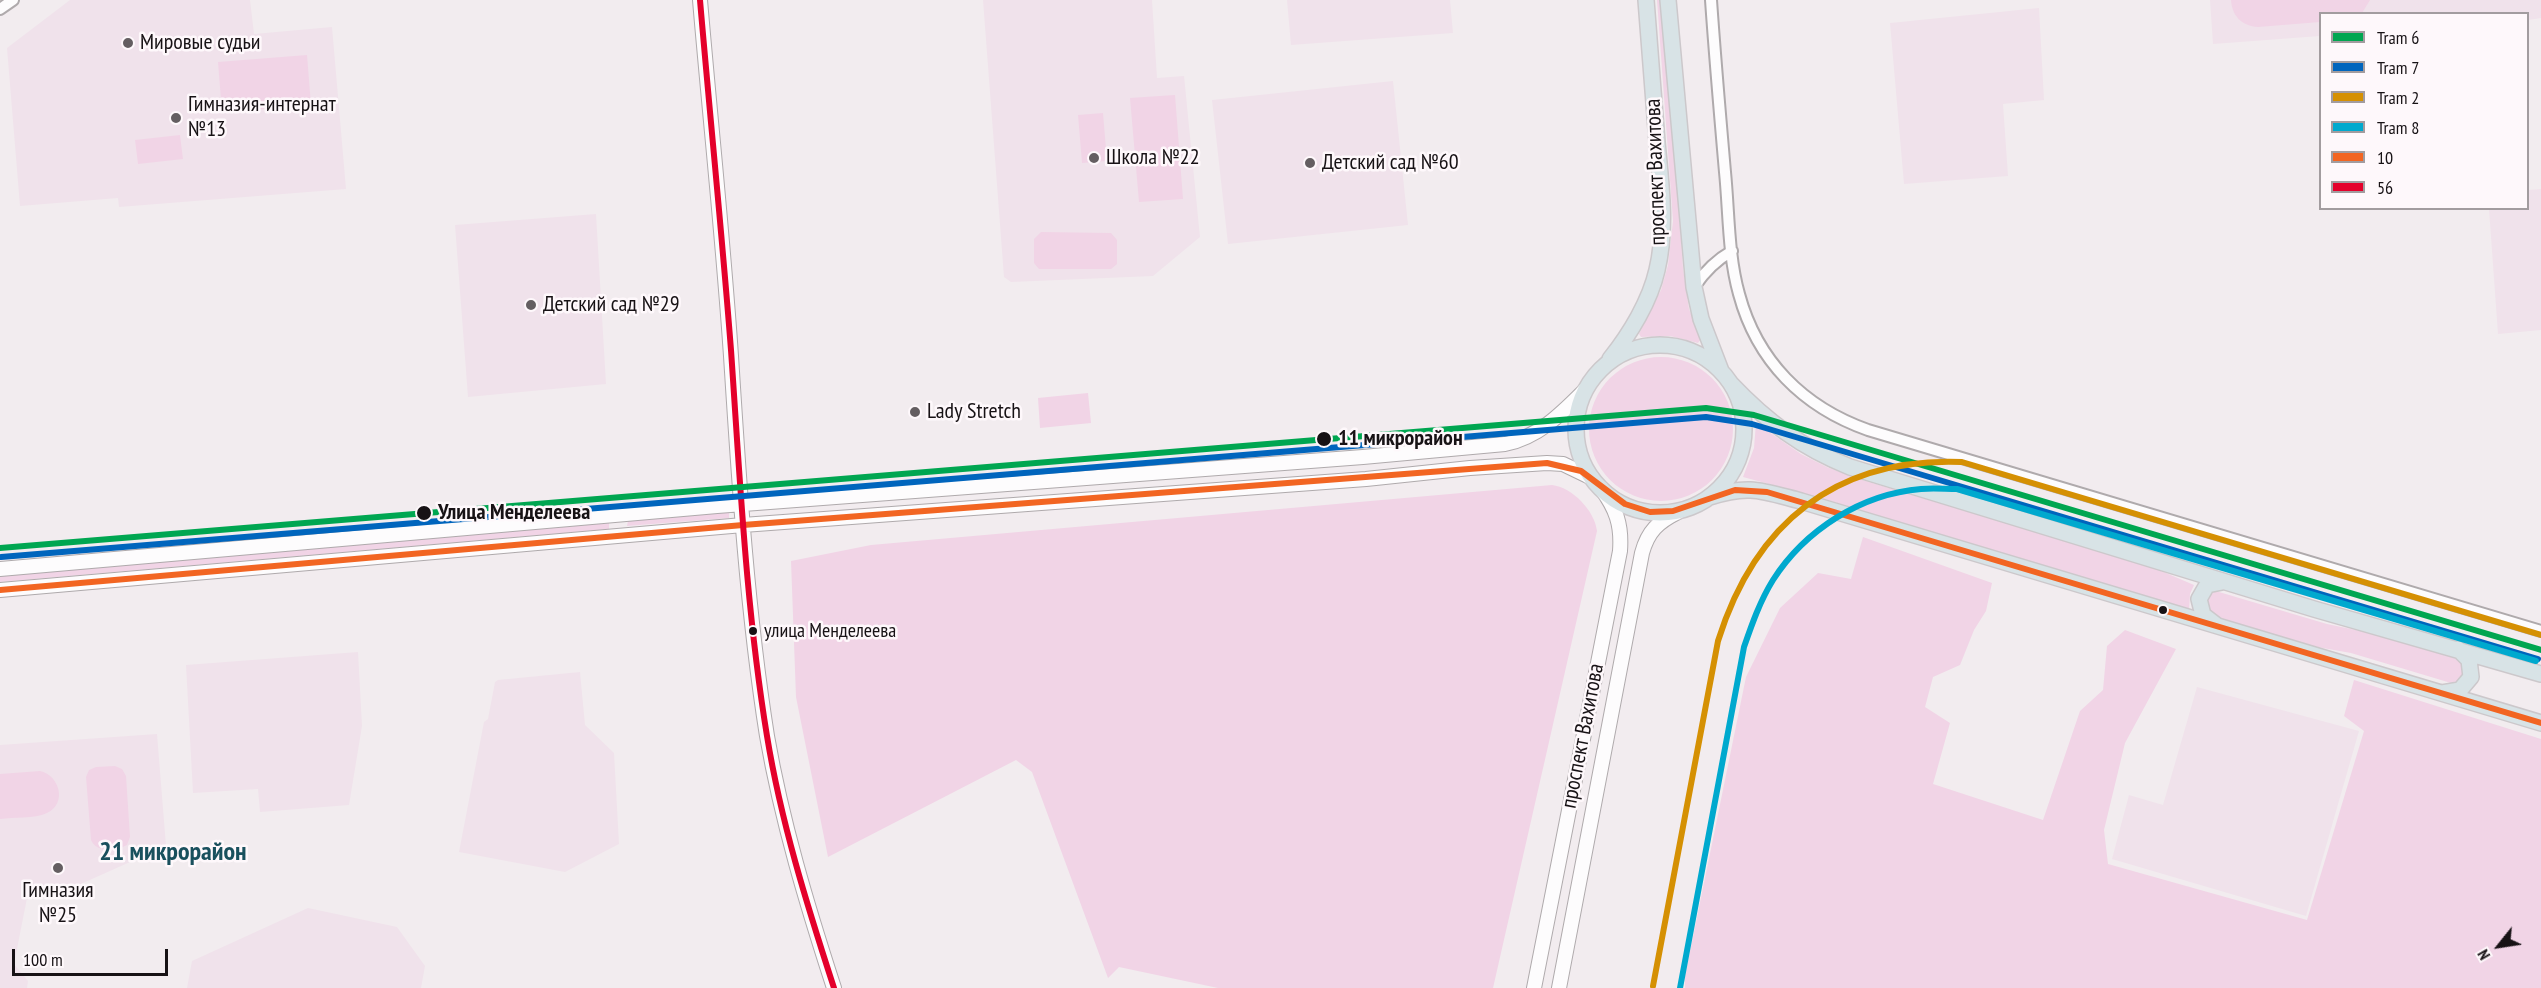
<!DOCTYPE html>
<html>
<head>
<meta charset="utf-8">
<style>
  body { margin:0 }
  #map { position:relative; width:2541px; height:988px; overflow:hidden; background:#f2ecef; font-family:"PT Sans Narrow",sans-serif }
  canvas { display:block }
  .legend { position:absolute; left:2319px; top:12px; width:210px; height:198px; box-sizing:border-box; background:#fef8fb; border:2px solid #a29c9f; margin:0; padding:8px 10px; list-style:none; font-size:18px; color:#171215 }
  .legend li { display:flex; align-items:center; gap:12px; height:30px }
  .legend b { width:30px; border:2px solid #a29c9f }
  .north { position:absolute; left:2469px; top:916px; width:60px; height:60px; -webkit-text-stroke:4px #fef8fb; paint-order:stroke; rotate:240deg; font-size:16px; font-weight:700; line-height:24px; text-align:center; color:#171215 }
  .north::after { content:''; display:block; margin:auto; width:21px; height:27px; background:#171215; clip-path:polygon(50% 0,100% 100%,50% 72%,0 100%) }
  .scale { position:absolute; left:12px; top:949px; width:156px; height:27px; box-sizing:border-box; border:3px solid #171215; border-top:0; padding-left:8px; font-size:18px; line-height:21px; white-space:nowrap; color:#171215; -webkit-text-stroke:4px #fef8fb; paint-order:stroke }
</style>
</head>
<body>
<div id="map">
<canvas width="2541" height="988"></canvas>
<ul class="legend">
<li><b style="height:8px;background:#00a651"></b>Tram 6</li>
<li><b style="height:8px;background:#0065bd"></b>Tram 7</li>
<li><b style="height:8px;background:#d59003"></b>Tram 2</li>
<li><b style="height:8px;background:#00a9ce"></b>Tram 8</li>
<li><b style="height:8px;background:#f26522"></b>10</li>
<li><b style="height:8px;background:#e4002b"></b>56</li>
</ul>
<div class="north">N</div>
<div class="scale">100 m</div>
</div>
<script>
const ctx = document.querySelector('canvas').getContext('2d');
ctx.lineJoin = 'round';
function fill(path, color) {
  ctx.fillStyle = color;
  ctx.fill(path, 'evenodd');
}
function trace(path, color, width, dash) {
  ctx.strokeStyle = color;
  ctx.lineWidth = width;
  ctx.lineCap = dash ? 'butt' : 'round';
  ctx.setLineDash(dash || []);
  ctx.stroke(path);
}
function write(font, color, halo, rows, align = 'center') {
  ctx.font = font + ' "PT Sans Narrow",sans-serif';
  ctx.lineWidth = 5;
  ctx.setLineDash([]);
  ctx.textBaseline = 'middle';
  ctx.strokeStyle = halo;
  ctx.fillStyle = color;
  for (const [text, x, y, turn = 0] of rows) {
    ctx.save();
    ctx.translate(x, y);
    ctx.rotate((+turn || 0) * Math.PI / 180);
    ctx.textAlign = isNaN(turn) ? turn : align;
    if (halo) ctx.strokeText(text, 0, 0);
    ctx.fillText(text, 0, 0);
    ctx.restore();
  }
}
fill(new Path2D(`
  M70,0H250L254,34L332,27L346,189L119,207L118,198L20,206L7,48Z
  M983,0H1152L1157,78L1184,76L1200,237L1153,276L1011,282L1004,277Z
  M1287,0H1450L1453,33L1291,45Z
  M2210,0H2541V18L2528,20V14H2320V36L2213,44Z
  M2039,8L2044,100L2003,104L2008,176L1904,184L1890,23Z
  M1393,81L1408,225L1228,244L1212,100Z
  M2541,189V330L2498,334L2489,209L2528,208V190Z
  M596,214L606,384L468,397L455,225Z
  M358,652L362,726L349,805L260,812L258,789L193,793L186,665Z
  M580,672L585,725L614,753L619,844L565,872L459,852L484,722L488,719L495,682L498,680Z
  M2197,687L2359,731L2306,916L2112,859L2129,795L2163,805Z
  M157,734L166,846L65,891L63,899L28,893L14,964L28,981L27,988H0V745Z
  M308,908L397,927L425,966L421,988H187L192,961Z`), '#f0e2eb');
fill(new Path2D(`
  M1657,0H1664L1683,268L1689,309L1701,339L1698,343L1670,336L1641,337L1639,334L1661,290L1668,265L1673,221Z
  M2231,0H2370L2362,13L2320,14V22L2258,27C2242,26 2232,16 2231,0Z
  M307,55L311,105L222,112L218,62Z
  M1175,95L1183,199L1139,202L1130,98Z
  M1103,113L1107,161L1082,163L1078,115Z
  M180,135L183,159L138,164L135,140Z
  M1041,232L1111,233L1117,240V264L1111,269H1039L1034,263V239Z
  M1589 429a72 72 0 1 1 144 0a72 72 0 1 1-144 0Z
  M1088,393L1091,423L1040,428L1038,398Z
  M1756,423L1801,454L1829,468L1859,479L2152,567L2194,585L2190,594L2189,611L1824,499L1743,477L1754,448Z
  M1552,485C1572,487 1595,511 1597,531L1493,988H1218L1119,967L1108,978L1032,772L1016,760L828,857L796,697L791,561L871,545Z
  M729,512V518L627,526L628,521Z
  M609,523V529L0,582V576Z
  M1863,537L1992,583L1986,611L1974,630L1960,665L1933,677L1925,707L1950,723L1933,784L2043,820L2080,711L2103,690L2107,646L2125,630L2176,649L2125,743L2104,830L2108,864L2307,920L2364,731L2344,716L2354,680L2541,739V988H1685V976L1746,677L1780,608L1818,573L1851,579Z
  M2214,592H2219L2327,624L2375,634L2455,658L2462,664L2464,674L2458,682L2451,683L2351,653L2306,645L2214,617L2210,615L2205,604L2210,595Z
  M115,766L122,769L126,776L130,837L127,845C115,851 97,853 91,840L86,777L89,770L96,767Z
  M40,771C59,775 68,803 47,813C34,819 14,817 0,819V774Z`), '#f1d4e6');
const minor = new Path2D(`
  M1711,0C1715,58 1720,115 1725,172C1729,212 1728,255 1739,294C1757,361 1803,407 1868,430L2541,631
  M0,9L13,0
  M1694,287C1705,271 1716,260 1732,251`);
const secondary = new Path2D(`
  M700,0C710,118 723,237 731,356C739,482 747,610 767,736C782,822 807,905 834,988
  M0,569L717,506L1363,457L1505,444C1539,437 1562,413 1585,390
  M0,590L743,525L1366,479L1470,468L1547,463L1563,464L1592,478
  M1534,988L1620,551C1622,524 1616,509 1601,488
  M1559,988L1642,553C1648,531 1658,522 1678,512`);
const primary = new Path2D(`
  M1668,0L1694,287L1701,319L1721,371
  M1576 429a84 84 0 1 1 168 0a84 84 0 1 1-168 0Z
  M1610,359C1630,334 1650,301 1657,270C1667,228 1661,184 1657,142C1653,95 1650,47 1646,0
  M1731,384C1766,421 1802,448 1850,467L2314,609L2541,674
  M1710,497C1749,484 1762,491 1801,501L2541,723
  M2216,625L2203,615L2199,599L2207,585L2222,582
  M2442,693L2460,690L2471,677L2469,660L2458,649`);
trace(minor, '#afaaac', 14);
trace(secondary, '#afaaac', 16);
trace(primary, '#ccc8cb', 18);
trace(minor, '#fdfcfd', 10);
trace(secondary, '#fdfcfd', 14);
trace(primary, '#d8e3e6', 15);
trace(new Path2D(`
  M0,590L743,525L1547,463L1581,471L1625,504L1650,512L1673,511L1735,490L1767,492L2541,723`), '#f26522', 6);
trace(new Path2D(`
  M700,0C710,117 722,234 731,350C740,479 746,608 767,736C781,822 807,905 834,988`), '#e4002b', 6);
trace(new Path2D(`
  M0,548L1706,408L1754,415L2541,650`), '#00a651', 6);
trace(new Path2D(`
  M1,557L1706,417L1752,424L2538,659`), '#0065bd', 6);
trace(new Path2D(`
  M1653,986L1718,641C1755,523 1836,457 1962,462L2541,635`), '#d59003', 6);
trace(new Path2D(`
  M1680,988L1744,647C1752,624 1760,601 1773,580C1805,530 1861,494 1921,489C1933,488 1945,489 1957,489L2536,661`), '#00a9ce', 6);
for (const [x, y, r, color] of [
  [128,43,6,"#645e61"],
  [176,118,6,"#645e61"],
  [1094,158,6,"#645e61"],
  [1310,163,6,"#645e61"],
  [531,305,6,"#645e61"],
  [915,412,6,"#645e61"],
  [1324,439,8,"#171215"],
  [424,513,8,"#171215"],
  [2163,610,5,"#171215"],
  [753,631,5,"#171215"],
  [58,868,6,"#645e61"]
]) {
  const dot = new Path2D();
  dot.arc(x, y, r, 0, 2 * Math.PI);
  ctx.fillStyle = color;
  ctx.fill(dot);
  trace(dot, '#fef8fb', 2);
}
write('20px', '#171215', '#fef8fb', [
  ["улица Менделеева",764,631]
], 'left');
write('22px', '#171215', '#fef8fb', [
  ["Мировые судьи",140,43],
  ["Гимназия-интернат",188,105],
  ["№13",188,130],
  ["Школа №22",1106,158],
  ["Детский сад №60",1322,163],
  ["Детский сад №29",543,305],
  ["Lady Stretch",927,412],
  ["Гимназия",58,891,"center"],
  ["№25",58,916,"center"]
], 'left');
write('22px', '#171215', '#fef8fb', [
  ["проспект Вахитова",1656,172,-92],
  ["проспект Вахитова",1583,736,-79]
]);
write('bold 22px', '#171215', '#fef8fb', [
  ["11 микрорайон",1338,439],
  ["Улица Менделеева",438,513]
], 'left');
write('bold 26px', '#19505d', '#fef8fb', [
  ["21 микрорайон",173,853]
]);
</script>
</body>
</html>
